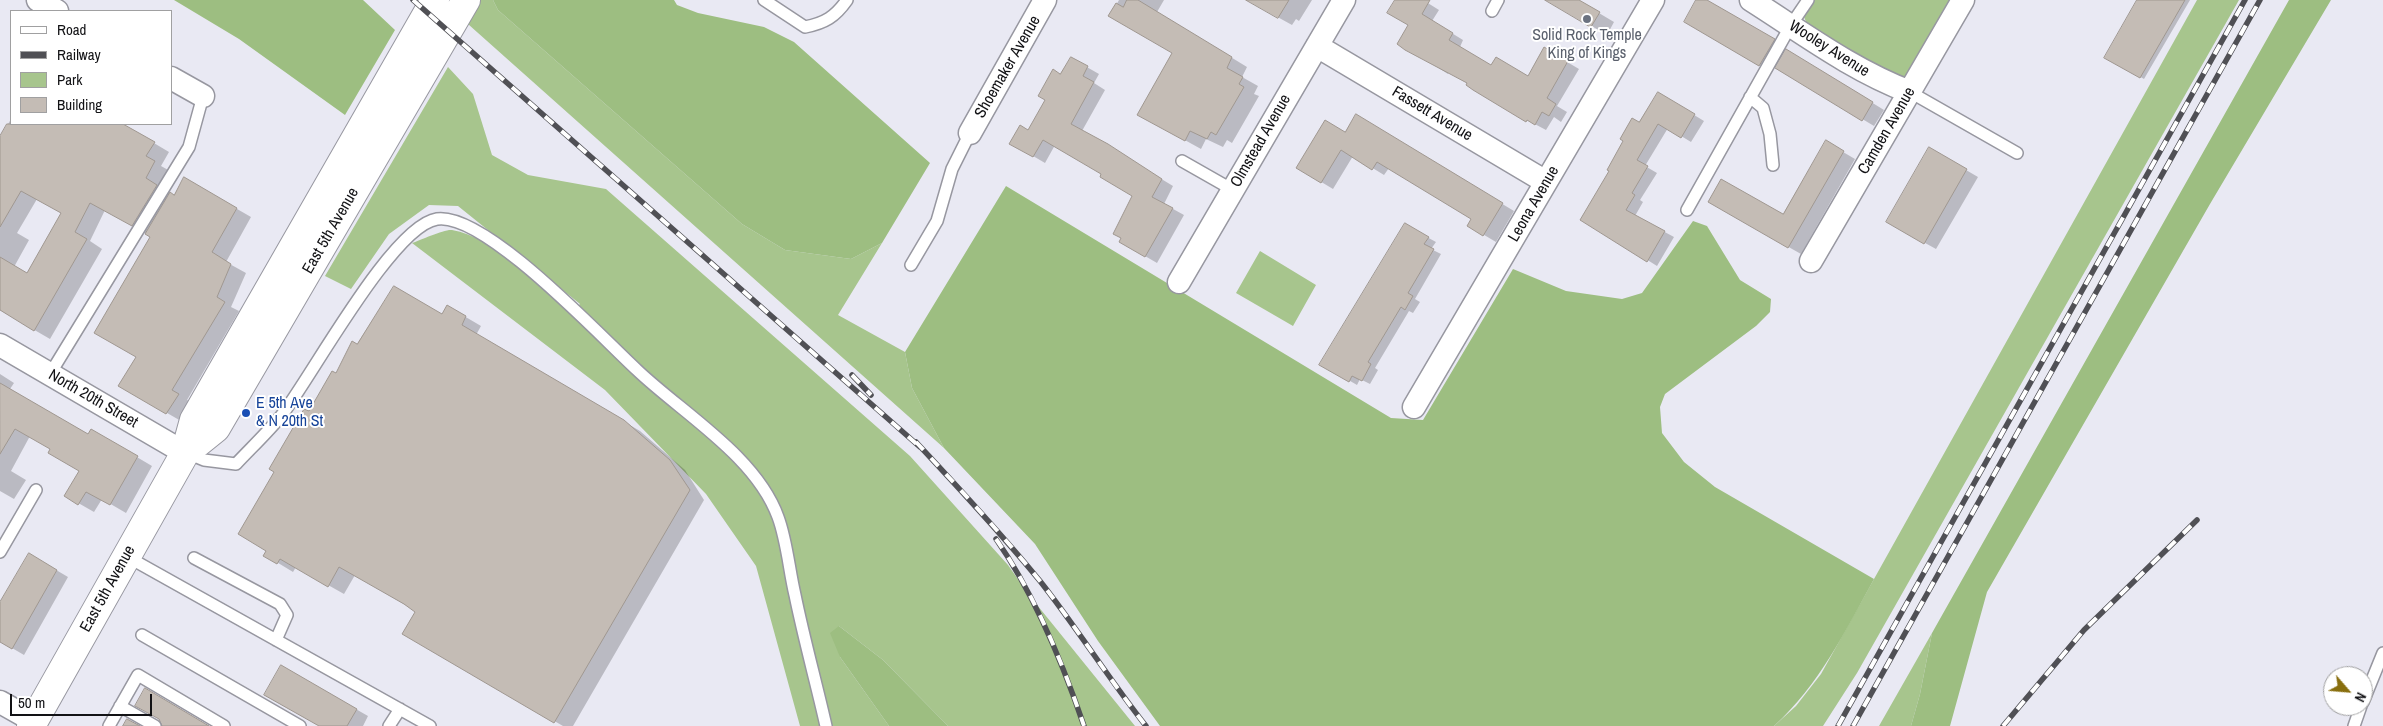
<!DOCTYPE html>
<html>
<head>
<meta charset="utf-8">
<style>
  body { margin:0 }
  #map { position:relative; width:2383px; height:726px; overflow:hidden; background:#e9e9f3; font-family:"Archivo Narrow",sans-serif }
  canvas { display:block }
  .legend { position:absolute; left:10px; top:10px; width:162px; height:115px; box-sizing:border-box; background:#fff; border:1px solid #a0a0a1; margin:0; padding:6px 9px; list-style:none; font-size:15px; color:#121215 }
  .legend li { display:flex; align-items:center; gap:10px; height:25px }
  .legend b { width:25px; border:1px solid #a0a0a1 }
  .north { position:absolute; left:2323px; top:666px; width:50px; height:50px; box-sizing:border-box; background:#fff; border:1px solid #a0a0a1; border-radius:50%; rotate:117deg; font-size:14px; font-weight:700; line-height:20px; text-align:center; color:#121215 }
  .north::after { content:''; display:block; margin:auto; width:18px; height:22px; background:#886e0e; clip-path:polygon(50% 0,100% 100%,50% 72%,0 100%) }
  .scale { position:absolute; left:10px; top:694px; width:142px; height:22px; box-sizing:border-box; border:2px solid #121215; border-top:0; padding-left:6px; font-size:15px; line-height:18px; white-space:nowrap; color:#121215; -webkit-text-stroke:4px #fff; paint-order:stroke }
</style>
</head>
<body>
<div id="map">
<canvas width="2383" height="726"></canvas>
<ul class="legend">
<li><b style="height:6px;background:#fff"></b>Road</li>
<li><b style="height:6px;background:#505055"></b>Railway</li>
<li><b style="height:14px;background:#a7c58d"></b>Park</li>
<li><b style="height:14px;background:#c4bcb5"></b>Building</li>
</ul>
<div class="north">N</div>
<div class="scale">50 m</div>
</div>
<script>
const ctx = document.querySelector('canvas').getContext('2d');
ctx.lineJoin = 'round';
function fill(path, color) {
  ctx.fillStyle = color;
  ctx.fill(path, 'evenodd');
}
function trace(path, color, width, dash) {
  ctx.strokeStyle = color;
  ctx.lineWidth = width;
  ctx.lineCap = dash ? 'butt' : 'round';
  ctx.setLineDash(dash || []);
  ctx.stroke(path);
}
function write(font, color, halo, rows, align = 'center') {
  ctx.font = font + ' "Archivo Narrow",sans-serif';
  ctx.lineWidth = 4;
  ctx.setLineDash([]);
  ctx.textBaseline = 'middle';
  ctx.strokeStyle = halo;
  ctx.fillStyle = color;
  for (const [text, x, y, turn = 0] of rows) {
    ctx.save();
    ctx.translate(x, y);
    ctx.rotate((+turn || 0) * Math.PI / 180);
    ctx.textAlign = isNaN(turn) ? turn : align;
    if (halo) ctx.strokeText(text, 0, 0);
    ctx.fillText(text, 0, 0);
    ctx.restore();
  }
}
fill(new Path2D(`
  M441,0H493L498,10L742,224L785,250L851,259L882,243L838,315L905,352L912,388L944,448Z
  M1814,0H1952L1903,84L1809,29L1804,17Z
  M2197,0H2239L1857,673L1823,726H1774L1796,706L1821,674Z
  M448,67L473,94L492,155L528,175L606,189L910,456L1008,565L1029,595L1135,726H948L883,660L839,626L840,657L889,726H800L756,566L706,494L605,390L412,243C421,240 444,229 452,230C494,237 539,286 571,313L580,304L458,206L429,205L389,234L351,289L325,276Z
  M1260,251L1316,285L1293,326L1236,293Z
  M1932,633L1920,694L1911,726H1879Z`), '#a7c58d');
fill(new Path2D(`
  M174,0H363L395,30L345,115L239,39Z
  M493,0H674L677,5L698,13L764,27L794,42L930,163L882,243L851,259L785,250L742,224L498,10Z
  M2289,0H2331L2210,204L1987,592L1950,726H1911L1920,694L1932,633Z
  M1006,186L1391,418L1423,420L1513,269L1566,291L1622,299L1642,293L1693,221L1707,226L1740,280L1771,299L1770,312L1756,326L1665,394L1660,407L1662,433L1684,462L1715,487L1874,579C1845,632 1819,685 1774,726H1160L1098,641L1035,544L944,448L912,388L905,352Z
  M839,626L883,660L948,726H889L840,657L830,633Z`), '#9dbe81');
fill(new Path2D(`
  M1119,0H1164L1157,12L1247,67L1242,77L1258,86L1254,94L1259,96L1232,143L1227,140L1223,147L1206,139L1201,149L1154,123L1173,52L1110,16Z
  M1265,0H1312L1299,21L1296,19L1292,25L1263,9Z
  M1397,0H1423L1439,10L1432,21L1463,40L1460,47L1492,66L1528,78L1545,49L1579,69L1557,106L1567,112L1561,122L1554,117L1546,130L1512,112L1468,83L1449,72L1448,74L1399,43L1410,25Z
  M1547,0H1577L1614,22L1607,35Z
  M1698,0H1705L1786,47L1772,72L1685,22Z
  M2138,0H2190L2144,79L2106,57Z
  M1798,57L1884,110L1874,126L1777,68Z
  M1071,58L1099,74L1094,83L1105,90L1082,131L1173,186L1164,204L1184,215L1157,263L1121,242L1134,196L1103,173L1055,145L1045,163L1011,143L1028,132Z
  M1658,93L1704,121L1691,142L1668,128L1645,166L1657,173L1640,200L1643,202L1635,216L1674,237L1657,266L1582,219Z
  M1356,116L1514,211L1496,242L1469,226L1473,219L1389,168L1384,175L1353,156L1333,189L1298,168L1345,134Z
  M11,119V124H122L169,152L161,166L170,171L160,188L175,196L185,179L251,217L226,262L246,273L231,307L239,311L187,400L193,403L181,421L120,386L138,357L152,237L105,210L90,241L102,249L50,339L0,310V138ZM37,199L62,213L28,274L14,267L29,240L17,233Z
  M1826,142L1855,159L1801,254L1709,202L1783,216Z
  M1930,149L1978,177L1936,249L1887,222Z
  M1405,225L1436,242L1431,249L1441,254L1415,299L1420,302L1413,313L1409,311L1375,368L1378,370L1370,384L1360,379L1357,385L1321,364Z
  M447,306L481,326L476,335L640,431L685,470L704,500L573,726H563L404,634L417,612L355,575L344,594L296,567L293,572L265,555L310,413L357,345L443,316Z
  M0,374L14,383L10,389L88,435L91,430L152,466L126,513L102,499L94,512L66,496L80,470L52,448L30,436L11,471L26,480L14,499L0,491Z
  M29,554L68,577L24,655L0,641V605Z
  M282,667L368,716L363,726H321Z`), '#0003');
const building = new Path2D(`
  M1127,0H1138L1232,57L1227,68L1243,77L1239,84L1244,87L1216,135L1211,132L1207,139L1190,131L1185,141L1137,115L1172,53L1108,16L1116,3L1123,7Z
  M1246,0H1289L1278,18Z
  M1395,0H1430L1422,14L1453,33L1449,40L1491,65L1496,57L1528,76L1544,47L1568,61L1547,98L1556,104L1549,116L1542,112L1535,125L1527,120L1526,122L1473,90L1466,85L1467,83L1405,50L1397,44L1408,25L1387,13Z
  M1545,0H1579L1600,12L1591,27Z
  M1696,0H1707L1775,39L1759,66L1684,22Z
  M2137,0H2185L2140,78L2104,58Z
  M1786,49L1873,102L1862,121L1775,68Z
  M1071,57L1088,66L1083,76L1094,82L1071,124L1108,144L1162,179L1152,197L1173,208L1145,257L1119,242L1121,238L1113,234L1132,196L1100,177L1101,174L1043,140L1033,157L1009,144L1020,125L1028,130L1045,100L1038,96L1053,69L1060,74Z
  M1658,92L1695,114L1681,138L1658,124L1637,160L1648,166L1632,193L1635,195L1626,210L1665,231L1647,262L1580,220L1609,171L1607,170L1623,141L1620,139L1632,118L1639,122Z
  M1356,114L1503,203L1483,236L1467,226L1471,219L1377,162L1372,170L1341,150L1321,183L1296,168L1325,120L1345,132Z
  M7,124H123L155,142L146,156L155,161L146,178L157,185L132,226L90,203L75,232L87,239L34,331L0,310V257L27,273L61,213L21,191L0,227V136Z
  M1826,140L1844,151L1788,248L1708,202L1721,179L1783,214Z
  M1929,147L1967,169L1924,244L1886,222Z
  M184,177L237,208L212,252L231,264L217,297L225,302L172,390L179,394L166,414L118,386L136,357L94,333L150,237L145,234L170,192L174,195Z
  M1405,223L1429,237L1424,244L1434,249L1408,293L1413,296L1405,310L1401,307L1368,362L1371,364L1362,381L1352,376L1349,382L1319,365Z
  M394,286L442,314L447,305L466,316L462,325L624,420L670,460L690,490L554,723L402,634L415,612L404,604L339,567L328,587L280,559L277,564L263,556L266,551L238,534L274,472L269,469L304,409L309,411L332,371L336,373L352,341L357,344Z
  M0,383L88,434L91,429L138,456L110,505L86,492L78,505L64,496L79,471L48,453L50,449L15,429L0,454Z
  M29,553L57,570L12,649L0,642V602Z
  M281,665L357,709L347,726H319L264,695Z
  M145,688L209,726H162L159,719L135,706Z
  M127,719L140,726H123Z`);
fill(building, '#c4bcb5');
trace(building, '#9f9790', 1);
const service = new Path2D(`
  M764,0L805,27C825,23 835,17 847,0
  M1492,11L1498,0
  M1910,92L2017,153
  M1750,97L1763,108L1770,134L1773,165
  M1182,161L1233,190
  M1687,210L1791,25L1808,0
  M911,265L937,221L952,169L970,133
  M50,374L189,147L203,96
  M187,453L204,460L236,464C251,448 267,433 281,416C311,378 392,226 437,219C485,212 601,337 637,370C682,413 756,456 778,517C787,541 789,570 795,595C804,639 816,682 826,726
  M0,552L36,490
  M126,556L430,726
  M194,558L280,604L287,615L276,640
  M142,635L300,726
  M2363,702L2383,653
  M120,706L155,726
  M109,726L138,675L224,726
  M389,726L400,709
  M2354,726L2361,706`);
const minor = new Path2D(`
  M38,0L57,11
  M1751,0C1803,33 1852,70 1910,92
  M1317,46L1546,182
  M171,78L203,96
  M970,133L1045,0
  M1811,261L1963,0
  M1179,282L1344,0
  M0,345L185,453
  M1414,407L1653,0
  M0,702L34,721`);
const secondary = new Path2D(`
  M185,453L216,428L466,0
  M31,726L185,453L194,420L435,0`);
trace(service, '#9797a0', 14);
trace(minor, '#9797a0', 25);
trace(secondary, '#9797a0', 30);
trace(service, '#fff', 11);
trace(minor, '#fff', 22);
trace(secondary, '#fff', 28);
const rail = new Path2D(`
  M413,0L920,447
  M852,375L871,395
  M916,442C958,487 1001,533 1040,581C1077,628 1109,679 1146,726
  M996,539C1035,595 1062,661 1084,726
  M1838,726L2245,0
  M1853,726L2260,0
  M2003,726L2084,630L2197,520`);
trace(rail, '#505055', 5.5);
trace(rail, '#fff', 4, [11]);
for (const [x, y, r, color] of [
  [1587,19,5,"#6b7280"],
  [246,413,5,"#1a4fb4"]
]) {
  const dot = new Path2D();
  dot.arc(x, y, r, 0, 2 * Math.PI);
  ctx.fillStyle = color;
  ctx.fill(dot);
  trace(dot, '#fff', 2);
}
write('16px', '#5b616d', '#fff', [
  ["Solid Rock Temple",1587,36],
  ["King of Kings",1587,54]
]);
write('16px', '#121215', '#fff', [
  ["Wooley Avenue",1829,49,32],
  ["Shoemaker Avenue",1008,67,-60],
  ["Fassett Avenue",1432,114,31],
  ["Camden Avenue",1887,131,-60],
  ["Olmstead Avenue",1261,141,-60],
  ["Leona Avenue",1534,204,-60],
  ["East 5th Avenue",331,231,-60],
  ["North 20th Street",93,399,30],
  ["East 5th Avenue",108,589,-61]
]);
write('16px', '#164399', '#fff', [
  ["E 5th Ave",256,404],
  ["& N 20th St",256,422]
], 'left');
</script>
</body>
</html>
